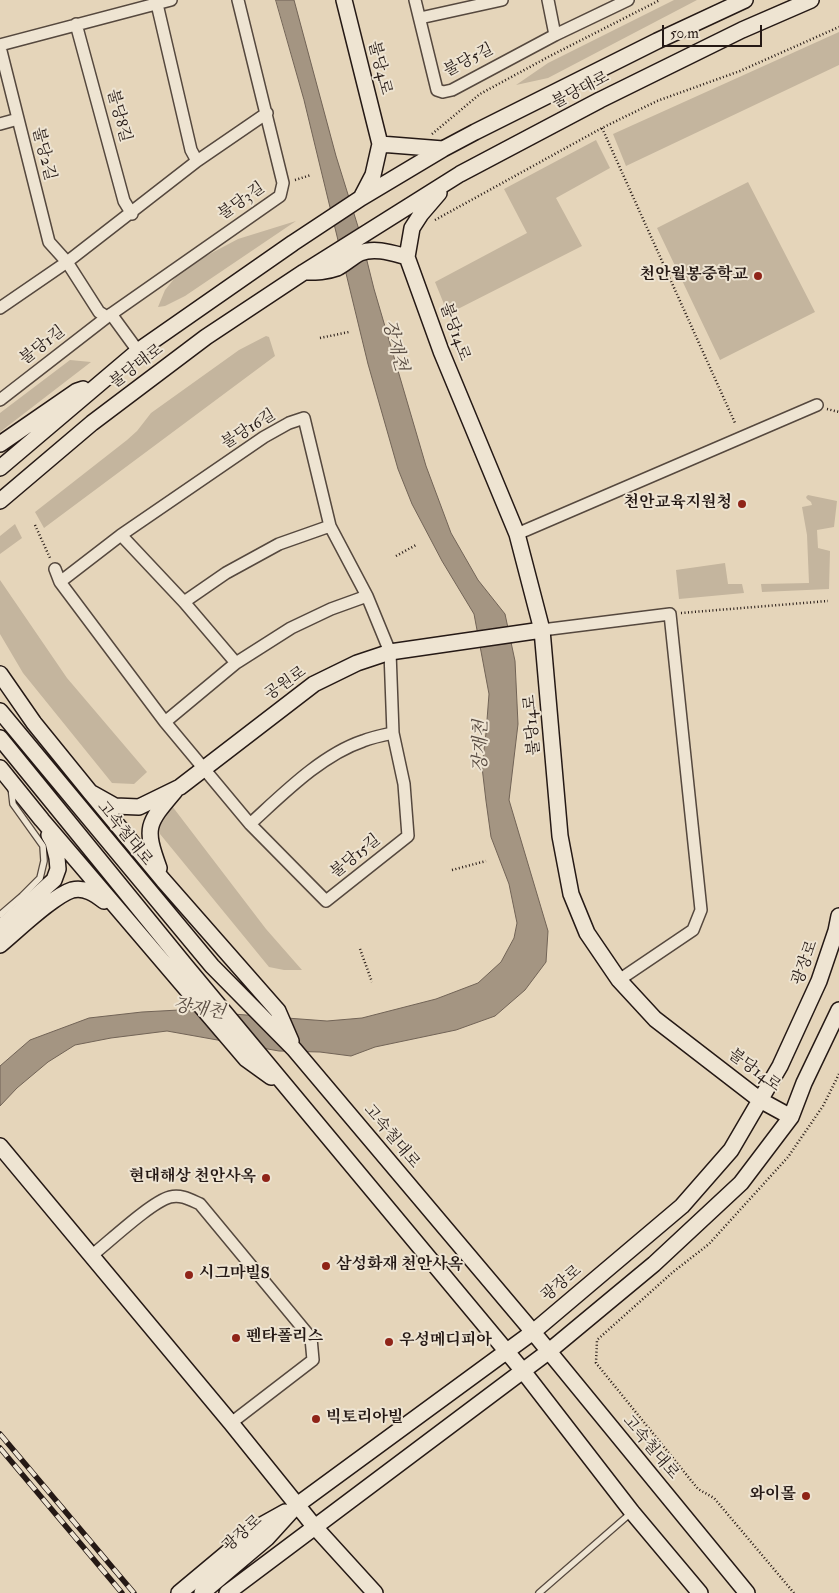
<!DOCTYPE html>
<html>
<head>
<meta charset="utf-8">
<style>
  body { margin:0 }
  #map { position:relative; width:839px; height:1593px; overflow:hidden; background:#e5d5ba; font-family:"IM FELL Double Pica",serif }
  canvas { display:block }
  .scale { position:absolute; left:662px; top:25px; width:100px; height:22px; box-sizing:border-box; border:2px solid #251915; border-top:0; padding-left:6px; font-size:15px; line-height:18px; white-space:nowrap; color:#251915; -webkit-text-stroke:4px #eee4d2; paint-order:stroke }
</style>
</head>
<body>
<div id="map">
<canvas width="839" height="1593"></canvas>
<div class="scale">50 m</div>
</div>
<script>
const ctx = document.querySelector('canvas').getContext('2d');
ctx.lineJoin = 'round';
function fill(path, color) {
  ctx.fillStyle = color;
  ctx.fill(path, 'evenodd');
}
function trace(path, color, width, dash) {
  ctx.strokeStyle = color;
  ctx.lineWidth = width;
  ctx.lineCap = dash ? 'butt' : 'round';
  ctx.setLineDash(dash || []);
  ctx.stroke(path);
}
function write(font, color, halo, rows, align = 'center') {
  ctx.font = font + ' "IM FELL Double Pica","Noto Serif KR",serif';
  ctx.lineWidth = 4;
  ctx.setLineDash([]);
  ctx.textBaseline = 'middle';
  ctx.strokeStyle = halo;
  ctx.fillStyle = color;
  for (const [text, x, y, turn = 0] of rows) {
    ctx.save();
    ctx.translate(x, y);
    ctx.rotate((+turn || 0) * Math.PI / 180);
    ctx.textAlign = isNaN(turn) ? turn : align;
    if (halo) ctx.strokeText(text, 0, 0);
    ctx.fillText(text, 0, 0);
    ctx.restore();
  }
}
fill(new Path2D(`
  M674,0H697L548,78L516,85L548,63Z
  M839,32V65L626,166L613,134Z
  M596,140L610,168L556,198L582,246L448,314L435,282L527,233L504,189Z
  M748,182L815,312L720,360L657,228Z
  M296,221L185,296L165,306L158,307L165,290L178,274L189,265L238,239Z
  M266,336L269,337L275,356L44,528L35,512L127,440L137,431L151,413L239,350Z
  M70,360L91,362L0,432V413Z
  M808,495L837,501L834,527L817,530L818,548L830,551L829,589L762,592L761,584L809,583L807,535L802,507L812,505L811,502L807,499L806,497Z
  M15,524L22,538L0,554V536Z
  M725,563L728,584H742L744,593L679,599L676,570Z
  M0,580L67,678L147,772L134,784L112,783L23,673L0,634Z
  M172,806L266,929L302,970H284L269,967L160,834C158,821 163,814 172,806Z`), '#c4b59e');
const water = new Path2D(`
  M276,0H294L336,156L360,233L374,289L426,466L451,533L478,580L505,614L515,661L518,724L509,800L548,931L546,962L525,990L495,1016L456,1030L375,1047L351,1056L320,1052L279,1051L167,1031L111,1038L75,1045L48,1062L17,1088L0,1106V1066L30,1040L89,1018L142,1012L179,1010L327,1021L362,1018L436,999L478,983L501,962L514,938L517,923L509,884L491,837L486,801L482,767L486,733L489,694L474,614L442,561L412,504L398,469L368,364L304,100Z`);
fill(water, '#a49582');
trace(water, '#716356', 1);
const lane = new Path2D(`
  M0,915L22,896L40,878L44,861L43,846L13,804L11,787
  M539,1593L632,1512`);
const street = new Path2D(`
  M415,0L437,90L443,92L452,90L555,35L628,0
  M548,0L555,35
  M157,4L191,150L197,161
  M420,18L502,0
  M76,24L124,201L132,214
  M0,45L171,0
  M0,47L49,242L67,262L99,312L107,317
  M0,124L18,119
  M0,308L67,262L197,161L267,113
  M111,314L138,351
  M0,400L107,317L280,196L283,183L238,0
  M304,418L330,526L367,596L390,652L393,733L404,784L408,836L326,901L250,824L165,722L60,582L121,535L264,437L289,423Z
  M517,534L817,405
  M121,535L184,602L236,663L165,722
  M55,569L60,582
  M184,602L226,573L279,544L330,526
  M542,630L670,614L701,910L693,930L619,980
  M236,663L291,628L331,609L367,596
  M250,824C282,795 321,755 363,741C373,737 383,735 393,733
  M91,1256C109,1242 151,1202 170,1197C181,1194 191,1200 200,1204L311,1338L313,1360L231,1423`);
const secondary = new Path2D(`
  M344,0L380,144L373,175L361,198
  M380,144L443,149
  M407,257L441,351L517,534L542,630L560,836L571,894L587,933L619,980L655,1019L760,1100L791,1117
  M407,257L412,228L421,214L439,193
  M306,272C317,272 326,272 337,268C345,264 352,257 360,253C375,247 392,253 407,257
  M0,444L77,391L83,389
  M0,468L138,351L293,243L361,198L443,149L475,132L657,41L745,0
  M0,501L92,423L206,337L304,272L460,174L600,100L742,30L811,0
  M0,674L34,723L90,792L163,880L278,1011L291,1041
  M0,711L212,966L294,1049L533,1332L747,1593
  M0,738L185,965L523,1371L632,1512L700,1593
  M0,768L42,820L246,1059L271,1077
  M90,792L115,806L139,807L180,787L314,684L357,663L390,652L542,630
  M159,868C144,827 147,824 175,791
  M0,928L54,880L58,869L57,858L53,842L49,835
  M0,945C17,931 53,896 72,890C85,887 95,894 104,901
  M0,1146L231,1423L314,1526L375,1593
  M179,1593L258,1527L285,1512
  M202,1593L267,1538L297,1505L533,1332L682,1206L731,1150L780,1066L819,981L836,931L839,916
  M227,1593L548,1352L654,1264L741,1183L791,1117L804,1083L839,1010`);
trace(lane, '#55483e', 8);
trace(street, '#55483e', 14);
trace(secondary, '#251915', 18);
trace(new Path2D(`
  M602,128L735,423
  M432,134L480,94L550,56L660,0
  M295,180L311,175
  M435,220L602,128L657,101L740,71L839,27
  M320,338L349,332
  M827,409L839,412
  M35,525L50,558
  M396,556L416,545
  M681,613L828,601
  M452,870L486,861
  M360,949L372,982
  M794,1593L714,1498L698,1489L596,1363L597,1340L673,1272L709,1244L788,1157L823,1106L839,1074`), '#251915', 2.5, [1, 2.5]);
trace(lane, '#eee4d2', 5.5);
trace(street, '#eee4d2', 11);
trace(secondary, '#eee4d2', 15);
const rail = new Path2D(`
  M0,1434L134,1593
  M0,1448L122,1593`);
trace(rail, '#251915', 5.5);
trace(rail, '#eee4d2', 4, [11]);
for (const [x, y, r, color] of [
  [758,276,5,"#8f2418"],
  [742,504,5,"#8f2418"],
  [266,1178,5,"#8f2418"],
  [326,1266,5,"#8f2418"],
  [189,1275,5,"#8f2418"],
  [236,1338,5,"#8f2418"],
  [389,1342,5,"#8f2418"],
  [316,1419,5,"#8f2418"],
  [806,1496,5,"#8f2418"]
]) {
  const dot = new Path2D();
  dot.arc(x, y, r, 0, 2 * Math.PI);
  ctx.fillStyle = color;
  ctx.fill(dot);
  trace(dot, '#eee4d2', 2);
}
write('16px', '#251915', '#eee4d2', [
  ["불당5길",469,61,-27],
  ["불당4로",379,68,76],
  ["불당대로",581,91,-27],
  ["불당8길",118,116,75],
  ["불당2길",43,154,76],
  ["불당3길",242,202,-35],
  ["불당14로",454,332,70],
  ["불당1길",43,346,-38],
  ["불당대로",137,367,-37],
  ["불당16길",249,430,-32],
  ["공원로",286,684,-35],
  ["불당14로",533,725,-95],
  ["고속철대로",124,834,51],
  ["불당15길",356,857,-39],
  ["광장로",806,963,-70],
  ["불당14로",754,1071,36],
  ["고속철대로",391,1137,50],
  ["광장로",562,1284,-40],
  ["고속철대로",650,1448,50],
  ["광장로",243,1534,-42]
]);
write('bold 16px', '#251915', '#eee4d2', [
  ["천안월봉중학교",748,276,"right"],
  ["천안교육지원청",732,504,"right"],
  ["현대해상 천안사옥",256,1178,"right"],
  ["삼성화재 천안사옥",336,1266],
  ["시그마빌S",199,1275],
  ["펜타폴리스",246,1338],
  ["우성메디피아",399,1342],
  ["빅토리아빌",326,1419],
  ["와이몰",796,1496,"right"]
], 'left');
write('italic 18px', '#584b41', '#eee4d2', [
  ["장재천",394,346,75],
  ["장재천",482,746,-89],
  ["장재천",199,1010,9]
]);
</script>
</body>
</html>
